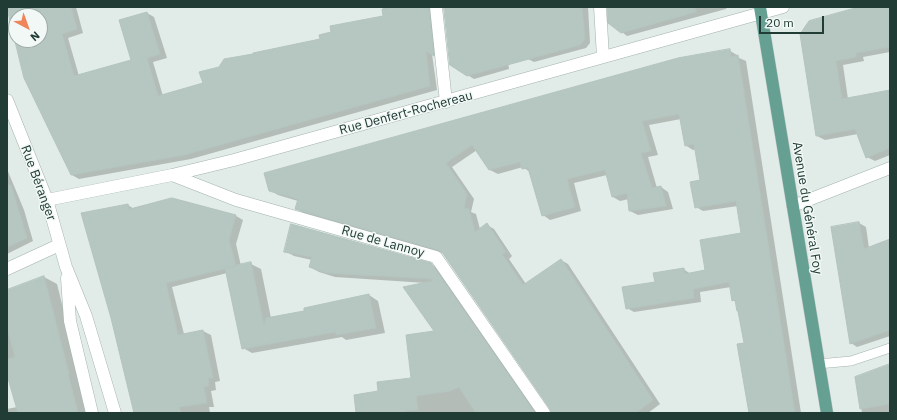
<!DOCTYPE html>
<html>
<head>
<meta charset="utf-8">
<style>
  body { margin:0 }
  #map { position:relative; width:897px; height:420px; overflow:hidden; background:#e1ebe7; font-family:"IBM Plex Sans",sans-serif }
  canvas { display:block }
  .frame { position:absolute; inset:0; border:8px solid #213b35; pointer-events:none }
  .north { position:absolute; left:8px; top:8px; width:40px; height:40px; box-sizing:border-box; background:#f1f8f5; border:1px solid #9eaca8; border-radius:50%; rotate:139deg; font-size:11px; font-weight:700; line-height:16px; text-align:center; color:#213b35 }
  .north::after { content:''; display:block; margin:auto; width:14px; height:18px; background:#ef855b; clip-path:polygon(50% 0,100% 100%,50% 72%,0 100%) }
  .scale { position:absolute; left:759px; top:16px; width:65px; height:18px; box-sizing:border-box; border:2px solid #213b35; border-top:0; padding-left:5px; font-size:12px; line-height:14px; white-space:nowrap; color:#213b35; -webkit-text-stroke:3px #f1f8f5; paint-order:stroke }
</style>
</head>
<body>
<div id="map">
<canvas width="897" height="420"></canvas>
<div class="frame"></div>
<div class="north">N</div>
<div class="scale">20 m</div>
</div>
<script>
const ctx = document.querySelector('canvas').getContext('2d');
ctx.lineJoin = 'round';
function fill(path, color) {
  ctx.fillStyle = color;
  ctx.fill(path, 'evenodd');
}
function trace(path, color, width, dash) {
  ctx.strokeStyle = color;
  ctx.lineWidth = width;
  ctx.lineCap = dash ? 'butt' : 'round';
  ctx.setLineDash(dash || []);
  ctx.stroke(path);
}
function write(font, color, halo, rows, align = 'center') {
  ctx.font = font + ' "IBM Plex Sans",sans-serif';
  ctx.lineWidth = 3;
  ctx.setLineDash([]);
  ctx.textBaseline = 'middle';
  ctx.strokeStyle = halo;
  ctx.fillStyle = color;
  for (const [text, x, y, turn = 0] of rows) {
    ctx.save();
    ctx.translate(x, y);
    ctx.rotate((+turn || 0) * Math.PI / 180);
    ctx.textAlign = isNaN(turn) ? turn : align;
    if (halo) ctx.strokeText(text, 0, 0);
    ctx.fillText(text, 0, 0);
    ctx.restore();
  }
}
fill(new Path2D(`
  M8,7H76L83,33L68,38L79,76L132,60L147,13L154,17L167,58L153,62L163,96L204,83L220,68L254,55L321,40L384,17L383,7H437L440,58L432,54L437,90L191,159L79,179L72,175L25,78ZM16,16H40V40H16Z
  M445,7H500L509,69L474,79L451,65Z
  M525,7H588L590,43L586,48L534,62L528,59Z
  M608,7H727L726,9L627,36L609,22Z
  M863,7H890V52L863,57L864,61L843,65L848,99L890,91V155L875,161L867,157L858,134L825,140L817,136L801,34Z
  M730,51L737,55V57L746,61L801,413H750L745,344L736,302L733,300L731,287L700,292L701,302L634,312L627,308L656,283L683,269L691,274L706,270L742,234L738,206L703,211L696,207L701,181L696,149L693,150L685,145L681,119L649,125L658,155L648,157L657,188L661,187L668,192L673,209L638,215L630,211L629,199L620,201L613,197L607,175L574,183L581,211L550,220L543,215L531,173L523,167L498,174L490,170L477,150L452,167L474,199L471,212L476,214L480,229L487,225L494,229L512,256L509,259L526,284L561,260L568,264L660,404L648,413H566L443,253L304,213L296,209L298,201L278,195L270,190Z
  M7,169L24,210L33,241L7,254Z
  M174,199L236,216L243,220L236,244L241,266L251,264L261,269L271,318L306,312L369,295L378,301L385,333L346,340L342,337L252,353L243,348L227,273L172,287L184,334L203,331L211,335L220,381L215,382L216,390L211,391L214,407H209L210,413H135L128,205L134,209Z
  M859,223L866,227L869,248L890,243V336L857,347L851,343Z
  M285,251L431,264L440,270L539,413H357L412,378L435,332L426,283L335,277L319,272L310,267L312,260L294,256Z
  M44,277L57,284L89,413H7V409L17,407L7,372V292Z
  M890,365V413H862L856,377Z`), '#0003');
const building = new Path2D(`
  M7,7H71L77,29L62,34L74,76L131,60L119,20L147,12L160,54L147,58L158,96L203,83L199,72L219,67L224,59L253,54V53L320,39L319,35L331,32L330,26L383,16L382,9L391,8V7H429L434,56L426,51L430,86L184,155L71,175L24,78ZM16,16H40V40H16Z
  M444,7H582L585,39L580,45L467,76L450,65Z
  M608,7H695L696,12L621,33L608,23Z
  M859,7H890V47L856,53V57L836,61L842,99L890,90V148L866,158L855,129L816,136L800,34L809,21Z
  M730,49L731,57L738,55L795,413H749L737,344L744,343L738,311H737L735,300L732,301L729,282L693,289L694,298L626,309L622,287L655,282L653,273L684,268L685,274L705,270L700,240L741,233L736,201L695,208L690,182L700,180L694,144L685,146L679,114L642,121L651,151L641,153L652,188L661,186L666,206L629,211L627,193L612,197L605,170L567,179L575,207L542,216L528,168L522,169L520,162L489,170L472,145L446,163L467,194L464,208L469,209L475,232L487,223L506,252L502,254L523,285L561,259L653,400L636,413H551L550,409L442,252L438,250L295,209L298,199L269,191L264,173L678,58Z
  M7,185H11L27,238L7,247Z
  M172,198L236,215L229,240L236,266L166,283L178,335L203,330L213,378H208L209,386L204,387L207,403L179,407L181,413H134L111,318L81,213L128,204L129,209Z
  M859,222L864,249L890,239V330L850,344L831,227Z
  M291,224L431,263L535,413H476L459,387L450,391L416,396L418,410L405,411V413H356L354,395L378,391L377,382L411,378L406,335L434,331L403,287L432,281V279L326,273L309,267L312,257L284,252Z
  M251,262L264,326L266,318L304,311V308L369,294L376,328L336,335L335,332L242,349L225,268Z
  M44,276L69,374H68L78,413H18L7,375V359L15,357L7,327V290Z
  M890,364V404L860,409L855,377Z`);
fill(building, '#b6c6c0');
trace(building, '#b3c4be', 1);
const service = new Path2D(`
  M818,364L851,361L890,348`);
const minor = new Path2D(`
  M436,7L446,102
  M600,7L603,57
  M7,100L47,200L66,267L86,316L115,413
  M172,175L236,200L436,257L544,413
  M47,200L172,175L234,160L783,7
  M793,206L890,168
  M7,269L59,245
  M67,278L70,321L92,413`);
const primary = new Path2D(`
  M760,7L827,413`);
trace(service, '#a4b3ae', 10);
trace(minor, '#a4b3ae', 13);
trace(primary, '#c1c8c6', 13);
trace(service, '#fff', 9);
trace(minor, '#fff', 12);
trace(primary, '#66a093', 12);
write('13px', '#213b35', '#f1f8f5', [
  ["Rue Denfert-Rochereau",406,113,-15],
  ["Rue Béranger",38,183,70],
  ["Avenue du Général Foy",807,208,81],
  ["Rue de Lannoy",383,242,16]
]);
</script>
</body>
</html>
